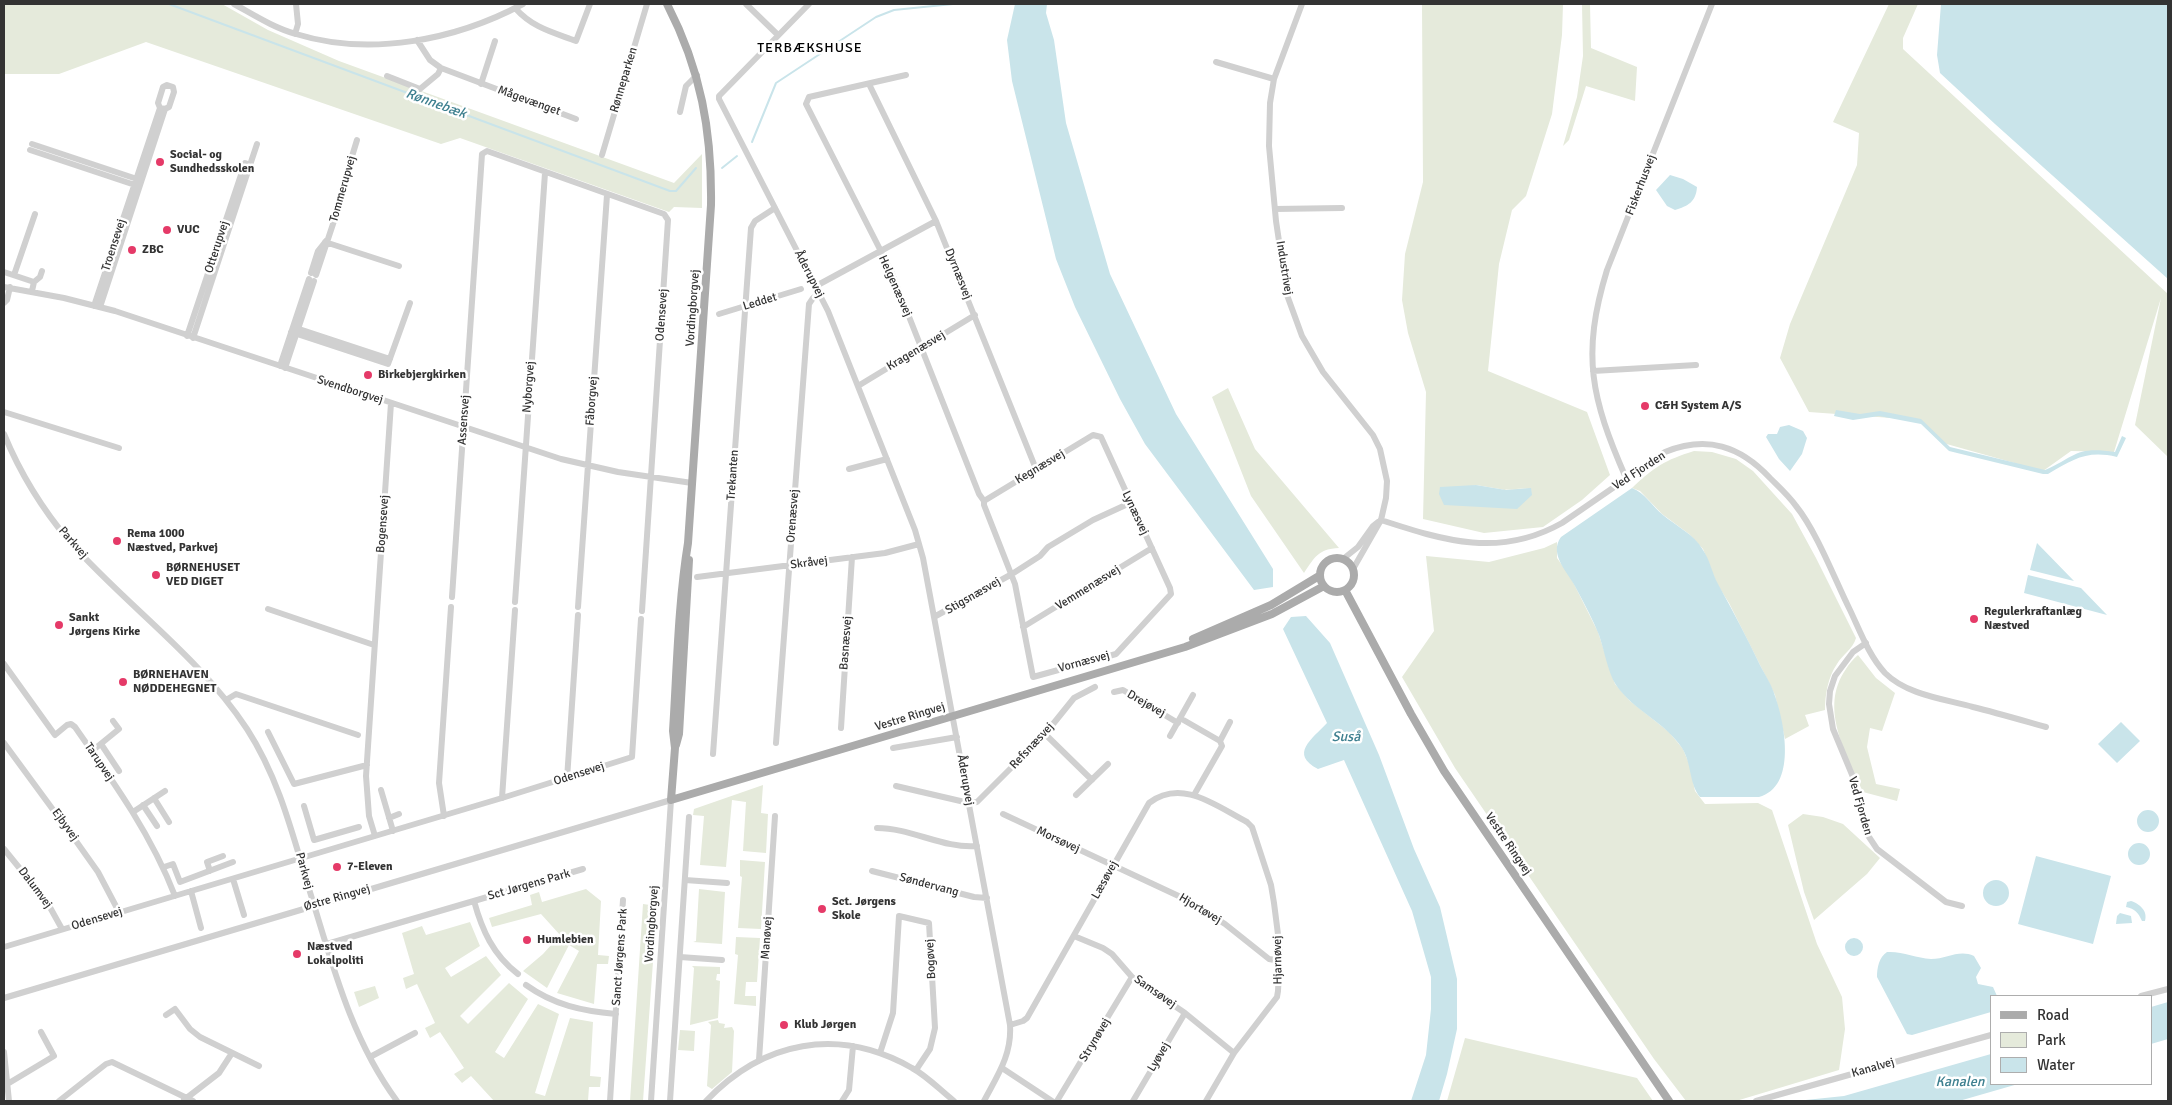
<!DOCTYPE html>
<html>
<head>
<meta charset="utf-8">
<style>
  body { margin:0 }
  #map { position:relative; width:2172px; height:1105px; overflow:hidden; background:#fff; font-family:Signika,sans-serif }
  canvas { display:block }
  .frame { position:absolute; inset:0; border:5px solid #333; pointer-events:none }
  .legend { position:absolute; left:1990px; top:995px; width:162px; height:90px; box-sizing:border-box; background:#fff; border:1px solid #adadad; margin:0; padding:6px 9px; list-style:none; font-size:15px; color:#333 }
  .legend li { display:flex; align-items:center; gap:10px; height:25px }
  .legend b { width:25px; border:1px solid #adadad }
</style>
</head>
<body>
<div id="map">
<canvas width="2172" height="1105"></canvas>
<div class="frame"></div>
<ul class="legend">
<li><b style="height:6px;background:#ababab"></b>Road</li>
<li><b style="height:14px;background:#e5eadb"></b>Park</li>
<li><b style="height:14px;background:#c9e4ea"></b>Water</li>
</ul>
</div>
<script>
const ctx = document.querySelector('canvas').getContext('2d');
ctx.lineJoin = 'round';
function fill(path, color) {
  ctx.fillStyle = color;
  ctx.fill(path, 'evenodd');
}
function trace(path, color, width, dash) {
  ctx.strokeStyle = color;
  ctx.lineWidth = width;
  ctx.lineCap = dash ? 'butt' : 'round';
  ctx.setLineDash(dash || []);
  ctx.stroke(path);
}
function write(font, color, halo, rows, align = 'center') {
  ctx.font = font + ' Signika,sans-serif';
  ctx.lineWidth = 5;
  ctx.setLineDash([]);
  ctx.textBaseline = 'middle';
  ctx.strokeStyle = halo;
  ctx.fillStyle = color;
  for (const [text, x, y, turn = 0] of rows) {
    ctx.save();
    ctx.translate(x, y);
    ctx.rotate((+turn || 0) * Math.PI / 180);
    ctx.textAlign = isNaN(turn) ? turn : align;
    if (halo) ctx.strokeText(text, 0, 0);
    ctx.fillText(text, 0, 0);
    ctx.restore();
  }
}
fill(new Path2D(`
  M4,4H222L268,30L339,61L674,183L702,154V208L674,207L669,212L460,138L441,144L146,42L59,74H4Z
  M1422,4H1563L1562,35L1552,114L1526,196L1512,210L1499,264L1488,371L1587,412L1610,475L1582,500L1543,527L1484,533L1423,519L1426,392L1408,333L1402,300L1405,254L1423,182ZM1476,485L1506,490L1531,488L1439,494Z
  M1582,4H1590L1591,48L1637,67L1635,101L1586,86L1569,140L1563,146L1577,97L1583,56Z
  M1889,4H1918L1903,38V49L2168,294V457L2135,425L2161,298L2114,452L2071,451L2043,471L1943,443L1919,420L1809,412L1780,358L1790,324L1857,165L1859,133L1833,122Z
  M1228,388L1255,449L1339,548C1318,549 1315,557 1304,573L1251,496L1212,397Z
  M1694,451L1712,452L1736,459L1753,471L1792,514L1816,558L1856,638C1853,649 1842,655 1837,664C1828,677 1825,695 1825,710L1805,715L1809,726L1785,739L1775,695L1729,603L1717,584L1703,549L1689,534L1662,514L1640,491L1632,488C1654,467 1665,460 1694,451Z
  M1557,542V558L1570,576L1598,632L1615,684L1630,701L1669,732L1683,749L1690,766L1695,791L1705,804L1758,803L1772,810L1817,944L1842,997L1845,1029L1839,1070L1736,1101H1686L1654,1059L1455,768L1402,677L1434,631L1426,556L1489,562L1544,548Z
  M1858,655L1876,678L1895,693L1882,731L1870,728L1867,747L1876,784L1900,789L1897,801L1863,792C1847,754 1818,709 1846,669C1849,664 1853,659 1858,655Z
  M763,785L761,813L768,814L766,853L743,851L746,802L732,800L726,867L700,865L704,816L693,815L694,809Z
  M1803,814L1823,817L1843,824L1880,858L1867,874L1814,920L1804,892L1788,825Z
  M740,860L765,862L761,929L738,928L742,877L740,876Z
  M586,889L601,901L598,955L609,956L608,964H597L594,1004L557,993L579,951L569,945L547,988L523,971L543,954L560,935L541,914L492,927L489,918L532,905L530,895L539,892L542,902Z
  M699,889L725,892L722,944L693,942L696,941Z
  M643,904L657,906L643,1101H630Z
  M470,922L480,946L445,968L451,977L486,956L501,975L460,1016L468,1024L509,983L528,999L495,1052L504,1058L538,1004L559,1014L535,1093L545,1096L570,1018L593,1022L590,1076L601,1077L600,1087H589L588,1101H494L471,1076L462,1083L454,1074L464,1068L440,1032L430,1038L425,1028L435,1023L417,984L406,989L403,978L414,974L402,933L422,926L426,935Z
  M736,937L760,938L757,982H746L745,996H756V1006L734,1004L738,955L735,954Z
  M692,966L720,967V974H717L716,980L720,981L718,1018L690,1025L694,968Z
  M375,986L379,998L359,1007L354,992Z
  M718,1020L719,1023L725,1024L724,1028L732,1027L734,1031L732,1072L712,1089L707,1086L711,1025L708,1022Z
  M680,1030L695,1031L694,1051L678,1050Z
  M1465,1038L1637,1078L1653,1101H1447Z`), '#e5eadb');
fill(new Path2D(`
  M1015,4H1047L1046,13L1054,40L1066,123L1110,274L1176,414L1273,569V587L1254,590L1145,444L1120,399L1075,307L1056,259L1012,81L1007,40Z
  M1941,4H2168V279L1995,124L1940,73L1937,55Z
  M1670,175L1683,179L1697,187C1696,202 1688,206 1675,210L1667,206L1656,190Z
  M1836,410L1860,414L1880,411L1921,419L1950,447L2045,470C2077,456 2075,446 2115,452L2122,436L2126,438L2117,457C2087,450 2074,459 2048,474H2043L1949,451L1921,424L1879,416L1853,420L1834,416Z
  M1789,425L1803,431L1807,438L1802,454L1790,471L1779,459L1766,437L1768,434H1777L1780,427Z
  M1476,485L1506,490L1531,488L1532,495L1517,509L1444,505L1439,494L1440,487Z
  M1632,488C1645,493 1652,506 1663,515C1676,526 1694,534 1703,550C1710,560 1712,573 1718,584C1733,611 1747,638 1760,665C1765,675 1772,685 1775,696C1785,724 1797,787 1759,797H1700C1689,784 1692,764 1682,748C1665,722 1634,711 1616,685C1608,673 1604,649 1599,635C1593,620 1585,605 1577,590C1569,573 1548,555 1561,537Z
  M2037,543L2074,581L2030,570Z
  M2028,575L2081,588L2107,615L2024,593Z
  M1306,616L1330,643L1379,755L1414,849L1440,907L1457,979V1029L1447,1074L1439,1101H1411L1426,1055L1431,1009V977L1412,911L1344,760L1318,769C1289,754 1312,739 1327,723L1283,629L1291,617Z
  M2121,722L2140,741L2117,763L2098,744Z
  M2137 821a11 11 0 1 1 22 0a11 11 0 1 1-22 0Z
  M2128 854a11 11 0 1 1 22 0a11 11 0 1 1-22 0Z
  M2036,856L2111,876L2093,944L2018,924Z
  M1983 893a13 13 0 1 1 26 0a13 13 0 1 1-26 0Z
  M2131,901C2140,904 2148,911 2145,921H2142C2138,912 2135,909 2126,907L2127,902Z
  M2120,913L2131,916L2132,923L2116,924L2117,916Z
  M1845 947a9 9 0 1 1 18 0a9 9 0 1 1-18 0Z
  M1887,952C1902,951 1916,958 1931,959C1947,959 1959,949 1974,956L1981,968L1976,977L1978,984L1993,987L1997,996H1991V1012L1912,1035L1907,1034L1877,977C1877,968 1879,957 1887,952Z
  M2168,1002V1039L2151,1044V1007Z
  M1991,1054V1084H2018L1959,1101H1796L1844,1096Z`), '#c9e4ea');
trace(new Path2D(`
  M169,4L670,191H676L696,168
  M752,142L776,83L876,17L894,10L953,4
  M722,168L737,156`), '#c9e4ea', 2);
trace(new Path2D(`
  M234,4C254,15 274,28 296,34C370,57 456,40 523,4
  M746,4L778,35
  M809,4L719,96V99L828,311L915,530L923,558L1010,1025C1012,1055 997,1076 984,1101
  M1302,4L1274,79L1270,103L1269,146L1276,221L1287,295L1302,336L1323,372L1373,435L1380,449L1387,481L1386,498L1381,520L1353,569
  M515,8C533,28 552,32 576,41L590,4
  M295,34L298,24L296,4
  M417,40L430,60L441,68L576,119
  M1216,62L1274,79
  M906,75L809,97L806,104L891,271L979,494L984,501V505L1015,584L1033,677L1116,654L1171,594L1170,588L1101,437L1093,435L984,501
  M387,76L420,89L438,74L441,68
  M481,84L495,41
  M869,84L936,221L1036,469
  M680,112L686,86L697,75
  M32,144L140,180
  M30,150L138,186
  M602,155L647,4
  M1275,209L1342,208
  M325,242L399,266
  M4,272L34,282L32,291
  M311,273L318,251L326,241
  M14,275L35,214
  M316,275L346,185V176L357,140
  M34,282L40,277L42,271
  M816,286L936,221
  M4,287L64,298L115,311L561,459L618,472L692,483
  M4,303L7,300L10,287
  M94,306L160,108
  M100,307L165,109L169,107L174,92L173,87L167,85L163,87L158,103L160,108L165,109
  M719,314L801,289
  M293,327L390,359
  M291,332L388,364L410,303
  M187,336L245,163L250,165L257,144
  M193,338L250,165
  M280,366L309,279
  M285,368L314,281
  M1593,371L1696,365
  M858,386L975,315
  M4,412L119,448
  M4,434C20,473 43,510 70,542C127,606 199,656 247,729C282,783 295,845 314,905C335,974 354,1043 397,1101
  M849,469L887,459
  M1626,478C1591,398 1581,355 1607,270L1712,4
  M1381,520C1445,541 1500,558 1562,523L1665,452C1707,435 1740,446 1770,478C1779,487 1789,496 1796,506C1817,532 1835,580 1850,610C1860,631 1869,656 1885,673C1907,695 1944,699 1973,707C1997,713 2021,720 2046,727
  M1343,559L1358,547L1373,526L1378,522
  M697,577L885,553L919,544
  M452,597L482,154L487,151L664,214L668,220L642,611
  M515,602L545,173
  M578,607L607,195
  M268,609L374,645
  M934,617L1012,574L1040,556L1048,547L1093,520L1130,503
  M1023,627L1152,548
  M1866,643L1853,652L1835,676L1830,691L1829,704L1833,729L1853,777L1865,831L1877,849L1946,902L1962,906
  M4,664L55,735L67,725L71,724L75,727C113,781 151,834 175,896
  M1114,692L1123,690L1178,723
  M226,700L236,694L358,735
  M1180,718L1220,741L1222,746L1194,795
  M841,728L852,557
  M268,732L294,784L367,765
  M1045,734L1092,780
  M1170,736L1193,695
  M1220,741L1230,722
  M4,743L76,841L98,872L119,912
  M776,743L809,304L813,298L819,294
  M101,744L119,771
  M893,748L957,737
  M92,751L119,729L113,721
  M713,754L751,228L755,221L775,208
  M567,779L578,615
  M896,786L969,803L977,802L1045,734L1074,698L1095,687
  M381,790L393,831
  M1076,795L1108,764
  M154,798L169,822
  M502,798L515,610
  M143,805L157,826
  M304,806L314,840L359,827
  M133,812L165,791
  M1003,814L1185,899L1225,924L1269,959L1280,961
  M444,816L439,783L451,607
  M389,818L399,814
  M877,828C911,828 944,849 977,846
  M375,836L369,816L366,776L391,403
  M4,849L47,902L62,929
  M164,867L173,864L180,882L233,862
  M210,871L207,862L223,856
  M872,871L974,897L987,898
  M233,879L244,915
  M685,880L727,883
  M191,891L201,928
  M474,901C482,930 493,955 518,974
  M1074,936L1103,948L1112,954L1132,977L1185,1013L1234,1053
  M327,944L583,869
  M4,947L502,798L632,757L641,619
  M680,957L722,960
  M526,985C554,1005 582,1011 616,1014
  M2141,996L2168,989
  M4,998L671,800L651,1101
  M166,1015L175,1009L190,1029L200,1037L259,1066
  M1010,1025L1023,1021L1027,1018L1149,803C1182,778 1216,806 1247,822L1252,827L1271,885L1274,903L1280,950L1278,991L1277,997L1234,1053L1206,1101
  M4,1052L9,1101
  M880,1053L893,1013L899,916L929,923L935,1028L930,1049L916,1070
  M370,1057L415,1033
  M759,1060L775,816
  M1002,1068L1052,1101
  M4,1086L54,1056L41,1032
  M184,1100L219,1073L232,1053
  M59,1101L106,1064L112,1062L193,1101
  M610,1101L623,900
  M670,1101L689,817
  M706,1101C763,1041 838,1026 912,1068C927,1076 940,1090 954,1101
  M842,1101L849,1090L853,1046
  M1057,1101L1132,977
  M1133,1101L1185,1013
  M1756,1101L1991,1035`), '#d0d0d0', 6);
trace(new Path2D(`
  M667,4C701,70 712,131 711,205L688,543C678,605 677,669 673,731L675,748L671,800L1185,647L1272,614L1324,586
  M1320 575a17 17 0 1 1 34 0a17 17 0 1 1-34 0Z
  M1345,590L1411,714L1444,771L1669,1101
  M1193,639L1271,605L1319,576
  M676,745L679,734L689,560`), '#ababab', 8);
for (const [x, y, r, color] of [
  [160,162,5,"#e53a68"],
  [167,230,5,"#e53a68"],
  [132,250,5,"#e53a68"],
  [368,375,5,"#e53a68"],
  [1645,406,5,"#e53a68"],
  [117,541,5,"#e53a68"],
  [156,575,5,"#e53a68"],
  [1974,619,5,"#e53a68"],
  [59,625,5,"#e53a68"],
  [123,682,5,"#e53a68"],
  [337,867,5,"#e53a68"],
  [822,909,5,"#e53a68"],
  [527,940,5,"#e53a68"],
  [297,954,5,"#e53a68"],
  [784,1025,5,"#e53a68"]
]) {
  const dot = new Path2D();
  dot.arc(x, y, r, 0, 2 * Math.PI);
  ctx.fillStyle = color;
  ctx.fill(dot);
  trace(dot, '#fff', 2);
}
write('12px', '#333', '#fff', [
  ["Rønneparken",624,80,-73],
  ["Mågevænget",529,101,20],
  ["Fiskerhusvej",1641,185,-69],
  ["Tommerupvej",343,189,-74],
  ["Troensevej",114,245,-72],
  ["Otterupvej",217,247,-72],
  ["Industrivej",1284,268,81],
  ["Åderupvej",809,274,63],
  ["Dyrnæsvej",958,274,68],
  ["Helgenæsvej",895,286,66],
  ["Leddet",760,302,-17],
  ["Vordingborgvej",693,308,-86],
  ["Odensevej",662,315,-86],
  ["Kragenæsvej",916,351,-31],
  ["Nyborgvej",529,387,-86],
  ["Svendborgvej",350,390,18],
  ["Fåborgvej",592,401,-86],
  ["Assensvej",464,420,-86],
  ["Kegnæsvej",1040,467,-31],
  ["Ved Fjorden",1639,471,-33],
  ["Trekanten",733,475,-86],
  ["Lynæsvej",1135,513,65],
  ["Orenæsvej",793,516,-86],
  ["Bogensevej",383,524,-86],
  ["Parkvej",73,543,49],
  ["Skråvej",809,563,-7],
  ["Vemmenæsvej",1088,588,-32],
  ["Stigsnæsvej",973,596,-30],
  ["Basnæsvej",846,643,-86],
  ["Vornæsvej",1084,662,-15],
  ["Drejøvej",1146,704,30],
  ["Vestre Ringvej",910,717,-17],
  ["Refsnæsvej",1032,746,-47],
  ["Tarupvej",99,762,56],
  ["Odensevej",579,774,-18],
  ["Åderupvej",965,780,80],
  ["Ved Fjorden",1860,806,74],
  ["Ejbyvej",65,825,54],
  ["Morsøvej",1058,840,25],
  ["Vestre Ringvej",1508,844,56],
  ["Parkvej",304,871,75],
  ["Læsøvej",1105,880,-61],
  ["Sct Jørgens Park",529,885,-16],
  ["Søndervang",929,885,15],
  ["Dalumvej",35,888,53],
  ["Østre Ringvej",337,898,-16],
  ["Hjortøvej",1200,909,31],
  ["Odensevej",97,919,-17],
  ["Vordingborgvej",652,924,-86],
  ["Manøvej",767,938,-86],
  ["Sanct Jørgens Park",620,957,-86],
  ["Bogøvej",931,959,-93],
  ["Hjarnøvej",1278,960,-91],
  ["Samsøvej",1155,992,35],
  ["Strynøvej",1095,1040,-59],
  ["Lyøvej",1159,1057,-59],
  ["Kanalvej",1873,1068,-16]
]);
write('bold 12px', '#333', '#fff', [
  ["Social- og",170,155],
  ["Sundhedsskolen",170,169],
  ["VUC",177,230],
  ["ZBC",142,250],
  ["Birkebjergkirken",378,375],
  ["C&H System A/S",1655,406],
  ["Rema 1000",127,534],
  ["Næstved, Parkvej",127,548],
  ["BØRNEHUSET",166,568],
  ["VED DIGET",166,582],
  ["Regulerkraftanlæg",1984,612],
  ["Næstved",1984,626],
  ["Sankt",69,618],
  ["Jørgens Kirke",69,632],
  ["BØRNEHAVEN",133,675],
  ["NØDDEHEGNET",133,689],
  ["7-Eleven",347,867],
  ["Sct. Jørgens",832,902],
  ["Skole",832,916],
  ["Humlebien",537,940],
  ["Næstved",307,947],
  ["Lokalpoliti",307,961],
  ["Klub Jørgen",794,1025]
], 'left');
ctx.letterSpacing = '1px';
write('14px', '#000', '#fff', [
  ["TERBÆKSHUSE",810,48]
]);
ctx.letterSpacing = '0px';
write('italic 14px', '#3d7f8f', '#fff', [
  ["Rønnebæk",436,104,20],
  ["Suså",1346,737],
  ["Kanalen",1960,1082]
]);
</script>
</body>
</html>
